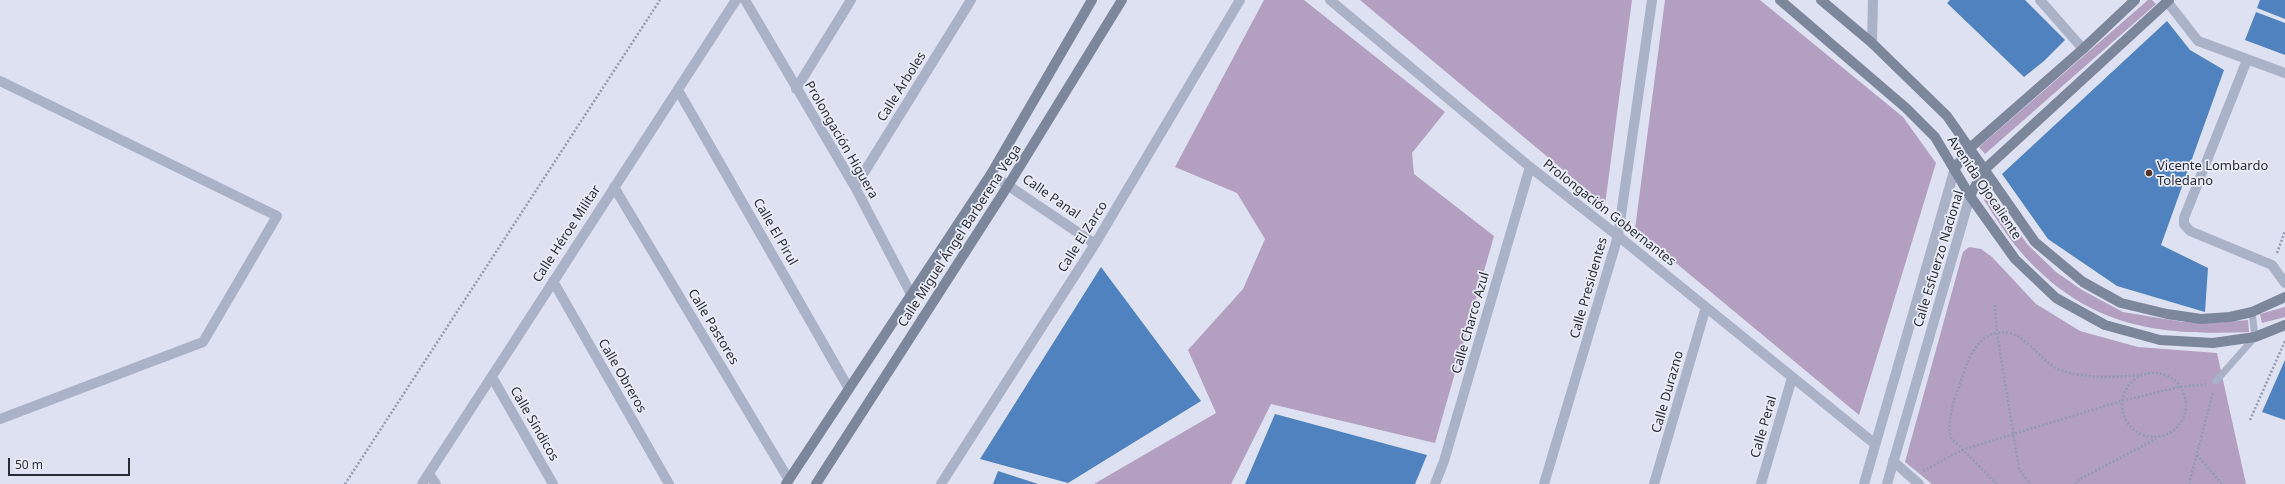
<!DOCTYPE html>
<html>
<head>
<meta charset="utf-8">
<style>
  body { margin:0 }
  #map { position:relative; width:2285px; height:484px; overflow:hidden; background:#dee1f1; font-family:"Noto Sans",sans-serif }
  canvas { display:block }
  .scale { position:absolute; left:8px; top:458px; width:122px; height:18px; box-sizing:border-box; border:2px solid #292e36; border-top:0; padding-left:5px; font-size:12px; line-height:14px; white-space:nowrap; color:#292e36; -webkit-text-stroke:3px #eaecf9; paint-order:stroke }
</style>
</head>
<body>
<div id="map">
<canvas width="2285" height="484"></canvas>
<div class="scale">50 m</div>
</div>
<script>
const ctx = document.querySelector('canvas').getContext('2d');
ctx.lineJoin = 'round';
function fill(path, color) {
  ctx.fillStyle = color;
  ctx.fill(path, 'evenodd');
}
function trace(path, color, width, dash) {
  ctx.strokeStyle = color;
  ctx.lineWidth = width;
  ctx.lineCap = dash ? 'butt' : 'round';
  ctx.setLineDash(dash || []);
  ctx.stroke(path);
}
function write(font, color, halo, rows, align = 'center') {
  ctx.font = font + ' "Noto Sans",sans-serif';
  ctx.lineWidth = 3.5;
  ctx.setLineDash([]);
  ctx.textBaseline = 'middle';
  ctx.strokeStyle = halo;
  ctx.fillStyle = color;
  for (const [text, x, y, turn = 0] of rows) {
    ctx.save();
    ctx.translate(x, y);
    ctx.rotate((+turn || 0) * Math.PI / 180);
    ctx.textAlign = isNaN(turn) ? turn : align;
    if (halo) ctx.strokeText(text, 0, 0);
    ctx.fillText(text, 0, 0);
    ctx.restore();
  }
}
fill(new Path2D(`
  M1264,0H1304L1445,112L1412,153L1414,174L1494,236L1435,443L1271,404L1231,484H1094L1216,413L1188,350L1243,289L1265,239L1237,193L1175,167Z
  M1360,0H1632L1605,205Z
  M1665,0H1760L1903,117L1936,163L1859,415L1635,229Z
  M2148,0H2152L2156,4L1985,154L1979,147Z
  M1990,191L2027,244L2056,272L2082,290L2123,312L2183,322L2214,323L2248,320L2249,332C2159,336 2091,327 2027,259C2010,241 1997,220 1984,200Z
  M1969,247L1981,249L1992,257L2036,304L2080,331L2138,347L2217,353L2246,484H1932L1905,462L1963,252Z
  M2285,307V317L2262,323L2260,314Z`), '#b39fbf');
fill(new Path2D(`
  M1950,0H2025L2065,40L2044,61L2024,77L1947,3Z
  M2260,0H2285V19L2257,8Z
  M2256,12L2285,23V55L2245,40Z
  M2167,21L2190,50L2224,70L2161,245L2208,268L2205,312L2117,286L2048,239L2002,174Z
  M1101,267L1201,401L1068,483L980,459Z
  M2285,360V420L2262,412Z
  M1275,414L1427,455L1415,484H1245Z
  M998,471L1038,484H993Z`), '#4f82be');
trace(new Path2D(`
  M2277,253L2285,231
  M1995,305L1997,333L2019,469L2030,484
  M2122 405a32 32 0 1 1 64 0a32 32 0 1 1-64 0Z
  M2250,420L2285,341
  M2197,455L2222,484
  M1923,471L1962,450L2121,401L2179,387L2206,384
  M345,484L660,0
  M1997,484L1951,438C1950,432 1949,425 1950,420C1951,409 1955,397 1959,387C1966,364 1977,327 2009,333C2028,336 2043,365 2063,371C2088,379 2116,377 2142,375
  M2075,484L2080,479L2156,439
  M2189,484L2213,392`), '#939bb1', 2.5, [2, 2]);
trace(new Path2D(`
  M2216,381L2255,337L2252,312`), '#aab2c8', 7);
trace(new Path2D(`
  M745,0L855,187L911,294
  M1330,0L1530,167L1618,236L1875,444
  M2040,0L2083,49
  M2166,0L2198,41L2285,73
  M1872,43L1873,0
  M2247,60L2184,218V224L2190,231L2272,265L2285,283
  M0,81L277,216L203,342L0,419
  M796,89L851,0
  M678,90L848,387
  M991,174L1095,244
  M614,187L789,480
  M855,187L971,0
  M553,281L669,484
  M492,377L553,484
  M1893,461L1919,484
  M429,474L436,484
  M422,484L736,0
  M941,484L1095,244L1240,0
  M1435,484L1444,461L1530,167
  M1544,484L1618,236L1652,0
  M1654,484L1706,307
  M1761,484L1792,378
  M1864,484L1955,168
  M1887,484L1970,196`), '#aab2c8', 10);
trace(new Path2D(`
  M1780,0L1906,108L1935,137L1970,196L2015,259L2056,298L2105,325L2160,340L2213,343L2255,337L2285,325
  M1821,0L1872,43L1947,116L2035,242L2083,282L2121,303L2167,314L2201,319L2230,317L2252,312L2285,297
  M1955,168L1971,147L2083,49L2135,0
  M1970,196L1984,170L2169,0
  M786,484L991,174L1092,0
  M816,484L1009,184L1122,0`), '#7c879c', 10);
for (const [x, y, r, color] of [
  [2149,173,4,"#553422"]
]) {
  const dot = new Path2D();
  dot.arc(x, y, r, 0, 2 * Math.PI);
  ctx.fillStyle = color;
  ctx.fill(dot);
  trace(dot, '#eaecf9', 1.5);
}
write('13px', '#292e36', '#eaecf9', [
  ["Calle Árboles",902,87,-58],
  ["Prolongación Higuera",841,140,60],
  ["Avenida Ojocaliente",1984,188,56],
  ["Calle Panal",1051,197,35],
  ["Prolongación Gobernantes",1609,213,38],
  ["Calle El Pirul",775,232,60],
  ["Calle Héroe Militar",567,234,-57],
  ["Calle Miguel Ángel Barberena Vega",960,236,-57],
  ["Calle El Zarco",1083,237,-58],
  ["Calle Esfuerzo Nacional",1939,259,-73],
  ["Calle Presidentes",1589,288,-74],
  ["Calle Charco Azul",1471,323,-74],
  ["Calle Pastores",713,327,59],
  ["Calle Obreros",622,376,60],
  ["Calle Durazno",1668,392,-74],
  ["Calle Síndicos",534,424,60],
  ["Calle Peral",1764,427,-74]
]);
write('13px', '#292e36', '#eaecf9', [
  ["Vicente Lombardo",2157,166],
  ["Toledano",2157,181]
], 'left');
</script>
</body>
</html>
